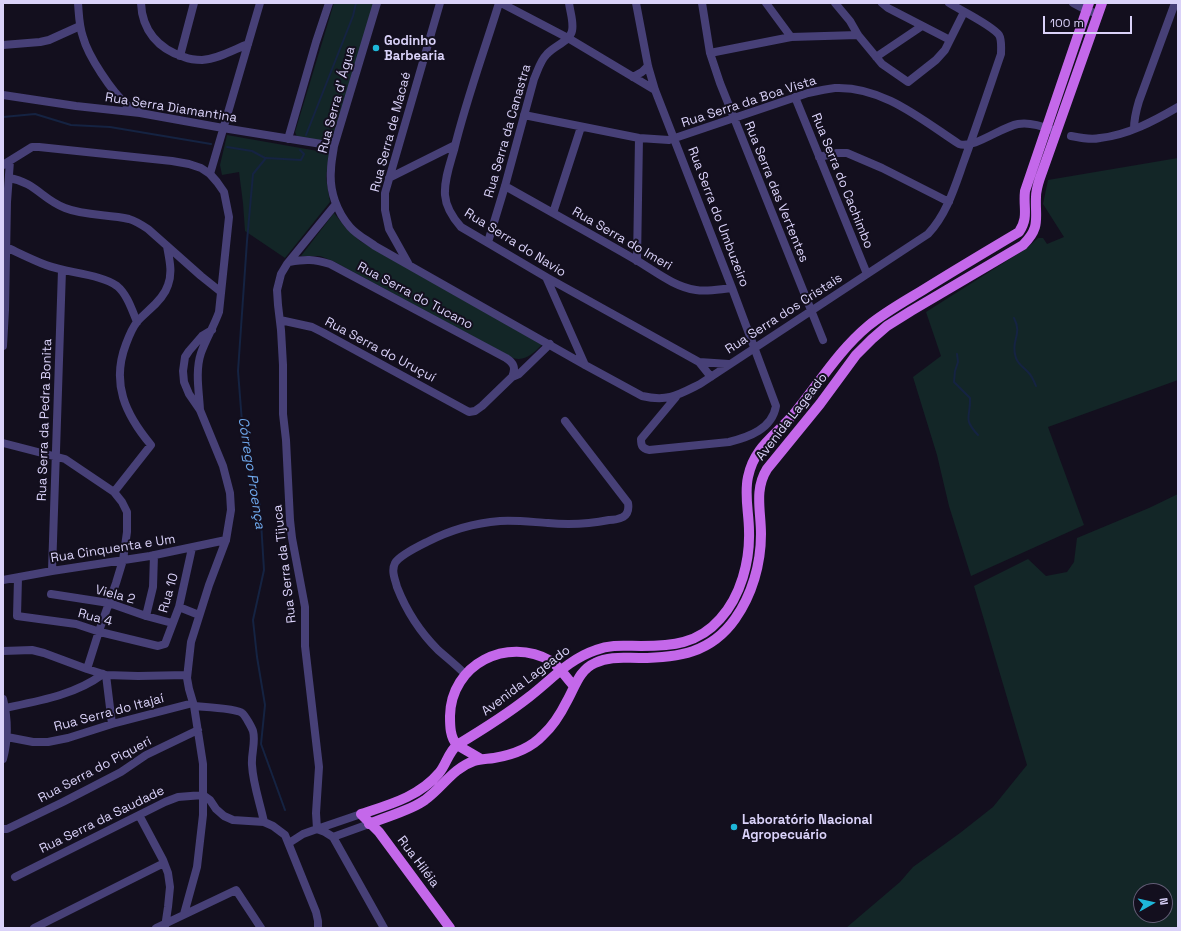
<!DOCTYPE html>
<html>
<head>
<meta charset="utf-8">
<style>
  body { margin:0 }
  #map { position:relative; width:1181px; height:931px; overflow:hidden; background:#130f1e; font-family:"Space Grotesk",sans-serif }
  canvas { display:block }
  .frame { position:absolute; inset:0; border:4px solid #dad2f9; pointer-events:none }
  .north { position:absolute; left:1133px; top:883px; width:40px; height:40px; box-sizing:border-box; background:#130f1e; border:1px solid #635d76; border-radius:50%; rotate:82deg; font-size:11px; font-weight:700; line-height:16px; text-align:center; color:#dad2f9 }
  .north::after { content:''; display:block; margin:auto; width:14px; height:18px; background:#1eb7d9; clip-path:polygon(50% 0,100% 100%,50% 72%,0 100%) }
  .scale { position:absolute; left:1043px; top:16px; width:89px; height:18px; box-sizing:border-box; border:2px solid #dad2f9; border-top:0; padding-left:5px; font-size:12px; line-height:14px; white-space:nowrap; color:#dad2f9; -webkit-text-stroke:3px #130f1e; paint-order:stroke }
</style>
</head>
<body>
<div id="map">
<canvas width="1181" height="931"></canvas>
<div class="frame"></div>
<div class="north">N</div>
<div class="scale">100 m</div>
</div>
<script>
const ctx = document.querySelector('canvas').getContext('2d');
ctx.lineJoin = 'round';
function fill(path, color) {
  ctx.fillStyle = color;
  ctx.fill(path, 'evenodd');
}
function trace(path, color, width, dash) {
  ctx.strokeStyle = color;
  ctx.lineWidth = width;
  ctx.lineCap = dash ? 'butt' : 'round';
  ctx.setLineDash(dash || []);
  ctx.stroke(path);
}
function write(font, color, halo, rows, align = 'center') {
  ctx.font = font + ' "Space Grotesk",sans-serif';
  ctx.lineWidth = 4;
  ctx.setLineDash([]);
  ctx.textBaseline = 'middle';
  ctx.strokeStyle = halo;
  ctx.fillStyle = color;
  for (const [text, x, y, turn = 0] of rows) {
    ctx.save();
    ctx.translate(x, y);
    ctx.rotate((+turn || 0) * Math.PI / 180);
    ctx.textAlign = isNaN(turn) ? turn : align;
    if (halo) ctx.strokeText(text, 0, 0);
    ctx.fillText(text, 0, 0);
    ctx.restore();
  }
}
fill(new Path2D(`
  M334,3H374L332,142L297,137L295,132Z
  M227,135L329,153L326,178L330,202L285,258L245,231L243,203L239,172L222,175L220,165Z
  M1178,158V380L1048,427L1084,525L971,576L949,506L937,455L913,377L941,356L926,312L1027,248L1038,238H1043L1047,244L1064,237L1043,204L1048,180Z
  M334,213L345,227L360,241L543,344C534,352 526,362 513,358L333,261L320,256H301Z
  M1178,494V928H846L900,882L913,867L960,833L993,807L1027,765L974,586L1028,559L1046,576L1067,572L1074,562L1077,538L1149,508ZM1141,891H1165V915H1141Z`), '#132627');
trace(new Path2D(`
  M3,117L35,114L71,125L110,127L211,144
  M306,135L353,16L356,3
  M227,147L252,151L265,158
  M1014,318C1023,335 1010,340 1016,358C1018,364 1024,368 1028,372C1032,376 1034,381 1036,386
  M957,354L958,362L955,371L954,382L970,398C971,417 962,418 978,435
  M285,810L261,744L265,705L257,657L253,620L264,570L260,506L243,435L238,371L247,241L253,174L266,158L301,160L304,154L300,150`), '#152342', 2);
trace(new Path2D(`
  M78,3C79,15 79,26 83,37C88,56 112,92 127,105C130,107 134,109 138,111
  M141,3C142,30 158,49 184,57C189,59 195,60 202,60C218,59 233,50 248,44
  M377,3L334,146C333,154 331,162 331,170C329,191 337,212 350,227C357,235 367,240 375,246L585,365L642,396C668,402 678,395 700,384L928,234C947,214 955,186 964,161C977,125 989,89 1001,54C1001,48 1002,40 999,35C992,25 960,10 949,3
  M499,3C484,52 466,100 454,150C450,164 444,180 445,195C446,208 453,218 461,227L546,277L699,362L729,364
  M501,3L568,38L655,90
  M636,3L648,66L655,90L732,288L776,406C772,429 749,437 729,442L649,450C642,448 641,446 641,439L676,397
  M702,3L710,53L720,83L823,340
  M766,3L791,37
  M835,3L850,21L858,35L882,64L908,82L936,60L945,50L964,12
  M882,3L888,8L950,40
  M1073,3L1086,10L1098,14
  M3,45L40,42L49,40L80,26
  M710,53L791,37L858,35
  M180,56L194,3
  M876,57L922,26
  M633,77L642,72L648,66
  M3,95L76,106L140,113L223,128L334,146
  M795,97L867,274
  M524,115L639,138L669,140L808,93C817,91 826,89 835,88C883,86 922,120 959,144C974,149 1001,127 1018,124C1029,122 1042,126 1052,130
  M1134,129C1134,119 1136,111 1139,101L1175,3
  M1071,136C1081,138 1090,140 1100,138C1128,135 1154,121 1178,107
  M288,139L316,42L329,3
  M819,157L837,153H847L882,168L949,202
  M3,165L32,147H39L172,161L189,164L201,168L210,174L217,182L224,192L229,217L219,312C214,326 206,339 201,353C195,371 199,391 200,410
  M210,174L260,3
  M9,178C35,182 43,200 65,208C85,216 108,214 129,219C136,221 142,225 148,229L201,276L221,292
  M389,178L455,145
  M505,186C549,211 593,235 636,260C655,271 674,287 696,290C708,292 720,289 732,288
  M553,213L581,127
  M488,242L505,186L534,79C538,70 540,61 547,54C554,46 570,41 572,31C574,22 570,12 569,3
  M6,247C19,253 33,260 46,265C66,273 101,274 117,286C127,294 132,310 137,322
  M637,261L639,138
  M289,262C306,259 313,259 330,264L506,358C514,363 516,368 512,377
  M408,263L389,229L385,210V193L440,3
  M546,277L585,365
  M280,320L312,327L322,332L469,412L475,411L482,406L512,377L519,374L550,344
  M3,346L5,310L7,202L10,161
  M699,362L711,377
  M3,443L65,459L114,492L122,502L127,512V532L123,560L116,583L99,631L87,669
  M114,492L151,445C125,414 111,383 126,344C129,336 132,328 137,322C140,318 144,315 148,311C156,304 165,295 168,285C173,272 169,258 167,246
  M52,571L62,270
  M18,578L17,616L76,624L100,632L158,646L165,644L179,607L192,548
  M3,580L52,571L150,556L226,540
  M51,594L109,603L146,616L172,623
  M179,607L199,615
  M146,616L153,587L154,555
  M3,651L32,650L44,653L87,669L106,675L138,676L187,675
  M465,674C456,665 447,658 438,650C420,632 406,610 397,587C395,579 391,571 395,563C400,555 419,546 427,542C450,530 475,523 500,521C516,520 532,522 548,523C568,525 589,524 609,520C613,520 619,519 623,517C628,514 629,509 628,503L565,421
  M106,675L112,724
  M3,699C8,719 8,740 3,759
  M194,706C203,707 236,708 242,713C245,715 252,728 253,731C256,742 251,754 252,765C253,784 260,803 264,822
  M5,708C39,701 75,695 103,674
  M7,737L33,742H48L68,738L112,724L193,703
  M139,815L163,860L168,873L170,887L168,907L165,927
  M3,829H7L63,802L121,772L146,755L198,730
  M317,829L316,813L319,767L305,646V607L292,538L290,520L286,440L283,414V365L281,330L278,305L277,290L281,274L287,264L336,204
  M317,829L325,832L333,837L384,928
  M333,837L369,824
  M289,843L303,834L317,829L361,814
  M15,877L165,802L178,797L203,795L210,800L216,809L224,816L233,820L264,822L273,826L285,835L316,912L318,921V928
  M184,914L197,867L203,815V764L194,706L189,689L187,678L191,642L209,585L226,540L231,510L230,493L223,466L200,410L189,394L184,382L183,371L185,357L189,351L202,336L212,330
  M34,928L164,863
  M156,928L236,890L261,928`), '#474077', 8);
trace(new Path2D(`
  M481,759L457,745C450,737 450,726 450,716C451,664 507,636 551,661C559,666 567,679 574,686
  M369,824C385,817 412,810 425,800C442,788 453,768 474,761C480,759 488,759 494,758C512,755 531,748 543,735C553,726 561,713 567,701C575,687 579,670 595,663C610,656 623,658 639,658C678,658 711,653 735,619C752,595 761,564 761,534C761,511 754,490 767,469L820,404L856,355L872,339L887,326L911,311L1023,245C1041,227 1035,219 1036,197C1036,191 1038,184 1040,178L1102,3
  M450,928L379,832L361,814C388,805 419,797 439,773C446,765 448,753 457,745C482,730 506,715 529,697C551,680 569,659 596,650C611,644 626,646 641,646C672,646 698,644 720,619C741,596 750,561 749,531C749,513 744,495 748,477C754,447 775,436 793,415C818,385 838,351 868,326C885,312 905,301 923,290C955,270 987,251 1019,232C1029,217 1023,208 1025,191L1089,3`), '#c468ea', 10);
for (const [x, y, r, color] of [
  [376,48,4,"#1eb7d9"],
  [734,827,4,"#1eb7d9"]
]) {
  const dot = new Path2D();
  dot.arc(x, y, r, 0, 2 * Math.PI);
  ctx.fillStyle = color;
  ctx.fill(dot);
  trace(dot, '#130f1e', 1.5);
}
write('bold 13px', '#dad2f9', '#130f1e', [
  ["Godinho",384,41],
  ["Barbearia",384,56],
  ["Laboratório Nacional",742,820],
  ["Agropecuário",742,835]
], 'left');
write('13px', '#dad2f9', '#130f1e', [
  ["Rua Serra d' Água",337,100,-75],
  ["Rua Serra da Boa Vista",749,102,-18],
  ["Rua Serra Diamantina",171,108,9],
  ["Rua Serra da Canastra",508,131,-74],
  ["Rua Serra de Macaé",391,132,-75],
  ["Rua Serra do Cachimbo",842,181,68],
  ["Rua Serra das Vertentes",776,192,68],
  ["Rua Serra do Umbuzeiro",718,217,69],
  ["Rua Serra do Imeri",622,239,30],
  ["Rua Serra do Navio",515,243,32],
  ["Rua Serra do Tucano",415,296,28],
  ["Rua Serra dos Cristais",784,314,-33],
  ["Rua Serra do Uruçuí",380,350,28],
  ["Avenida Lageado",792,417,-52],
  ["Rua Serra da Pedra Bonita",45,420,-88],
  ["Rua Cinquenta e Um",113,549,-9],
  ["Rua Serra da Tijuca",285,564,-97],
  ["Rua 10",169,593,-74],
  ["Viela 2",115,595,15],
  ["Rua 4",95,618,15],
  ["Avenida Lageado",526,681,-37],
  ["Rua Serra do Itajaí",109,713,-15],
  ["Rua Serra do Piqueri",95,770,-28],
  ["Rua Serra da Saudade",102,820,-26],
  ["Rua Hiléia",418,862,53]
]);
write('italic 14px', '#6ea7eb', '#130f1e', [
  ["Córrego Proença",251,473,81]
]);
</script>
</body>
</html>
